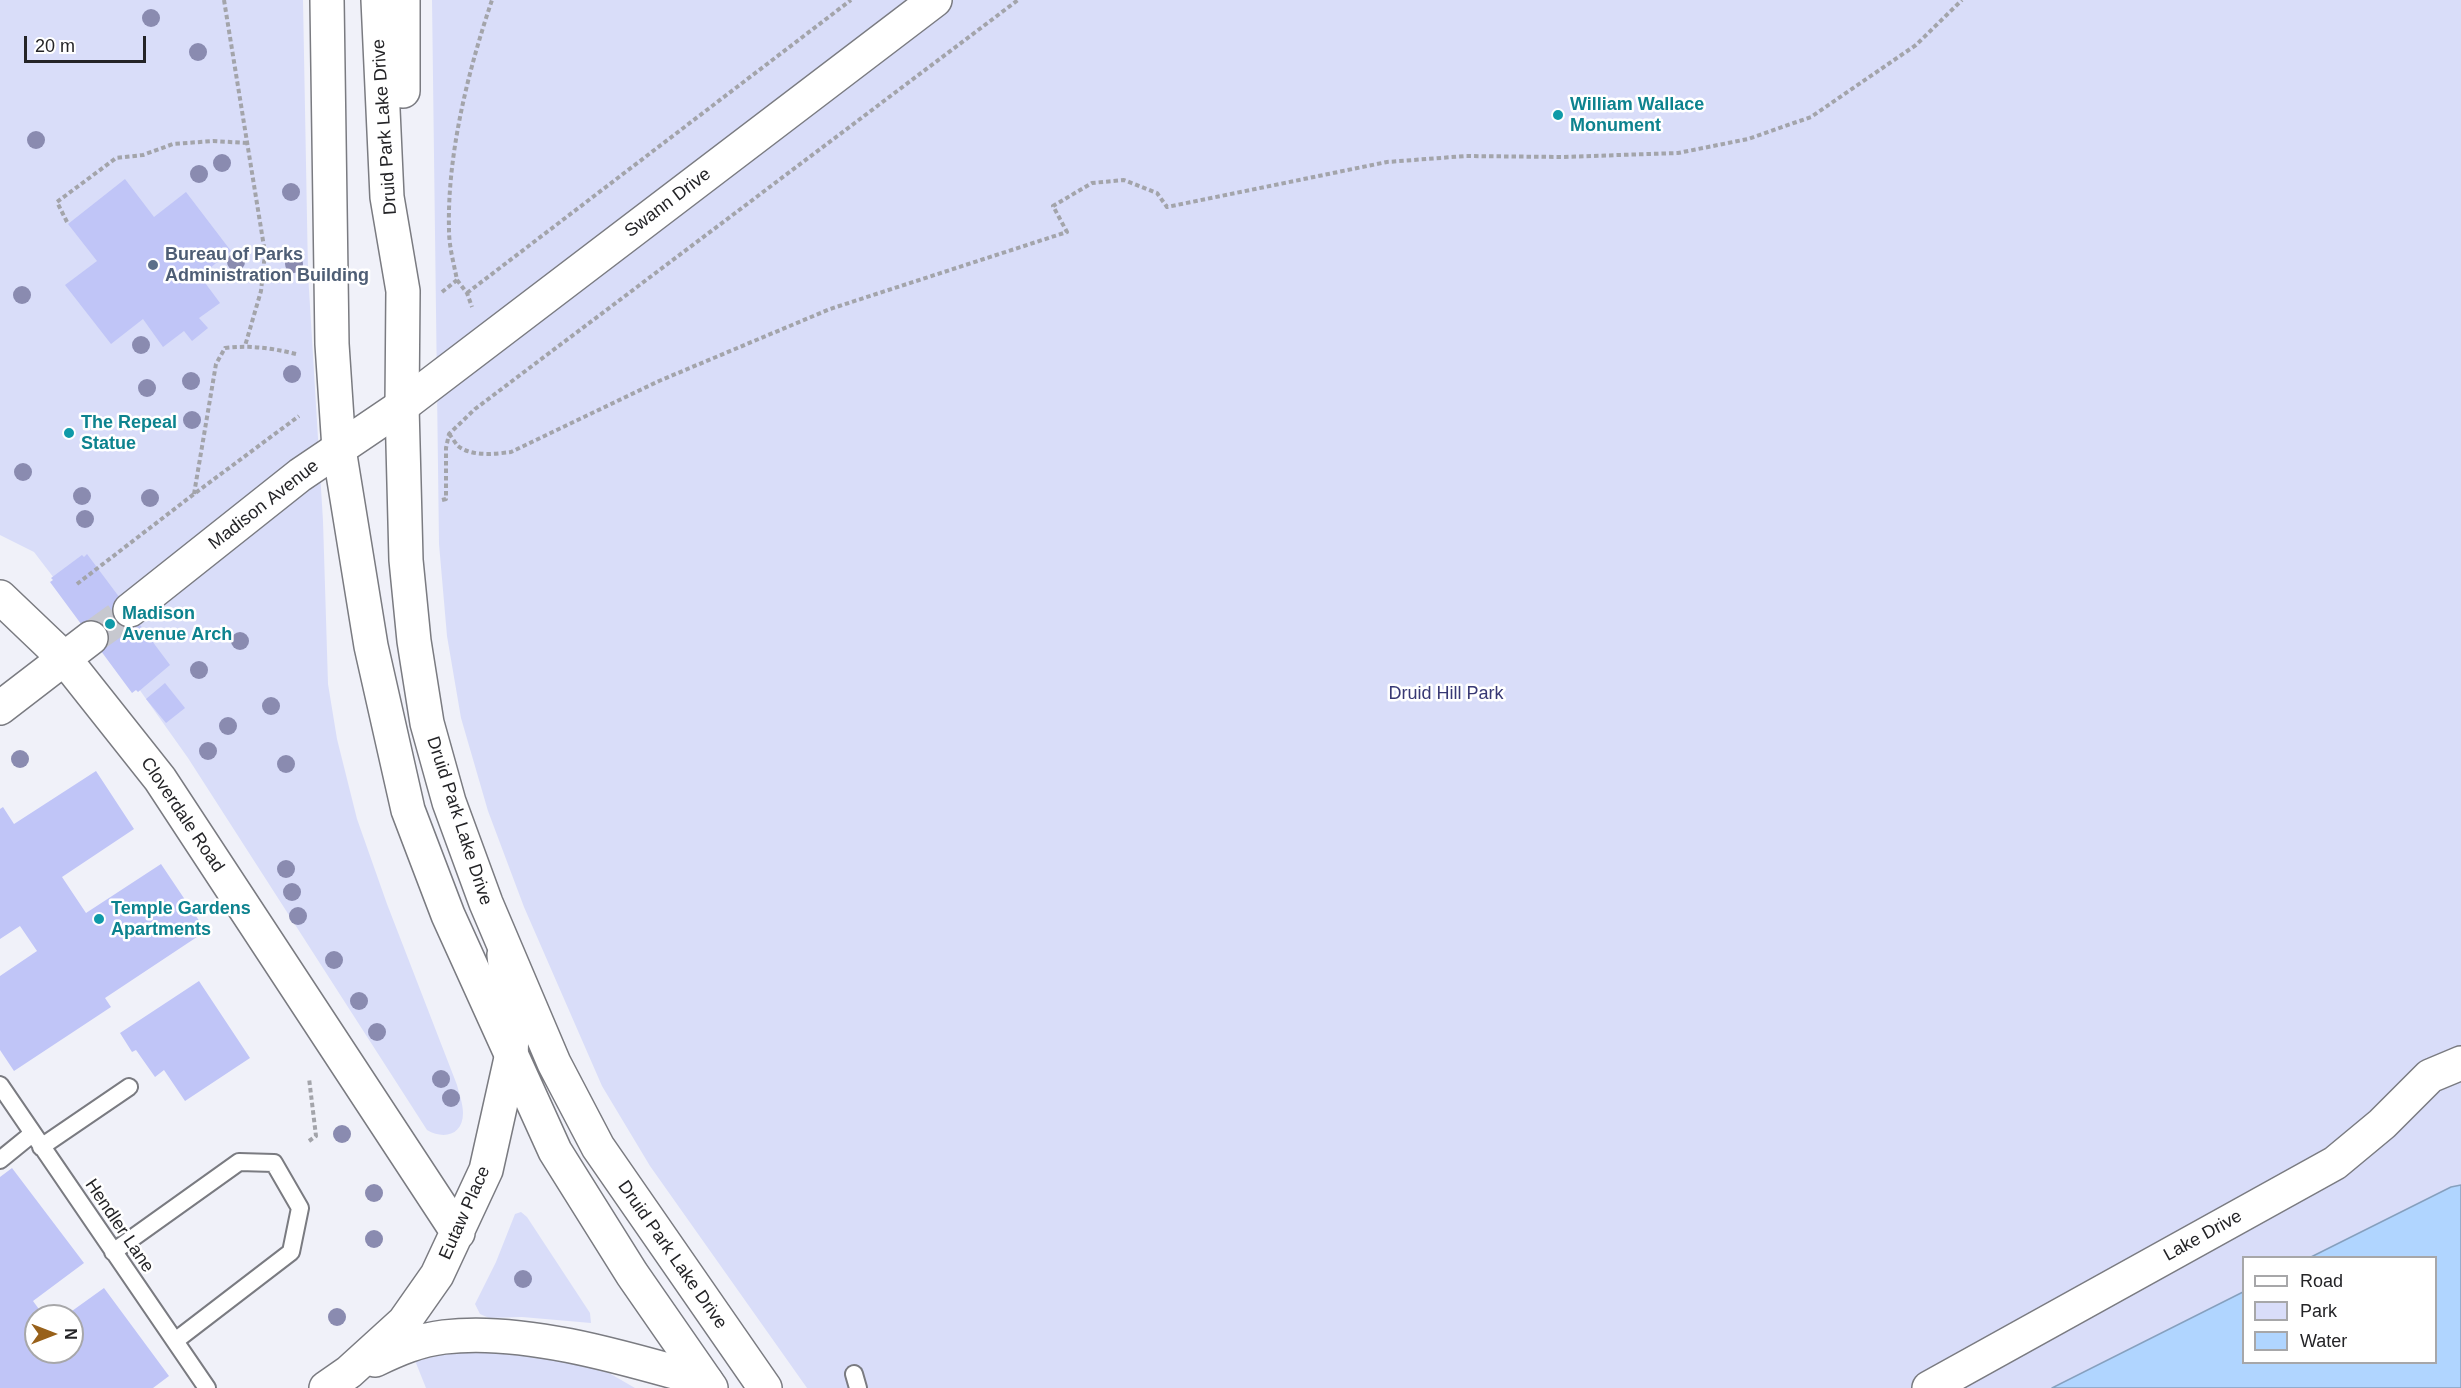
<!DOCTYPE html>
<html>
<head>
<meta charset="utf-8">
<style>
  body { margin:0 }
  #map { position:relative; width:2461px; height:1388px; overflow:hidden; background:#f0f1f9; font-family:Helvetica,sans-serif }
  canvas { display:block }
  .legend { position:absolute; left:2242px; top:1256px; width:195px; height:108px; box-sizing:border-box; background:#fff; border:2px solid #a7a7a9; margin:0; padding:8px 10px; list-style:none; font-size:18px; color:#242427 }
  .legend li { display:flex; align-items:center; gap:12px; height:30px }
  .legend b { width:30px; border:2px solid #a7a7a9 }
  .north { position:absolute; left:24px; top:1304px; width:60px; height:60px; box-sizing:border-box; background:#fff; border:2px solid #a7a7a9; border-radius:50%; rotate:90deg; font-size:16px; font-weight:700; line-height:24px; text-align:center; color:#242427 }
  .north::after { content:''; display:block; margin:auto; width:21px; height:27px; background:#98611a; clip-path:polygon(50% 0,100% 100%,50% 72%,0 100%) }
  .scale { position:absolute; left:24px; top:36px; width:122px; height:27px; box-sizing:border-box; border:3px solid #242427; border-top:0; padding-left:8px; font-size:18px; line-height:21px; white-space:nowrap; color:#242427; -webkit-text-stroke:4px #fff; paint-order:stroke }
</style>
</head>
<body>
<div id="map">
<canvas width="2461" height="1388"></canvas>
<ul class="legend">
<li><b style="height:8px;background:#fff"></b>Road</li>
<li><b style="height:16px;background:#d9ddf9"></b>Park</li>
<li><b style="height:16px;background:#b0d5ff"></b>Water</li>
</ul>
<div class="north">N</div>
<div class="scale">20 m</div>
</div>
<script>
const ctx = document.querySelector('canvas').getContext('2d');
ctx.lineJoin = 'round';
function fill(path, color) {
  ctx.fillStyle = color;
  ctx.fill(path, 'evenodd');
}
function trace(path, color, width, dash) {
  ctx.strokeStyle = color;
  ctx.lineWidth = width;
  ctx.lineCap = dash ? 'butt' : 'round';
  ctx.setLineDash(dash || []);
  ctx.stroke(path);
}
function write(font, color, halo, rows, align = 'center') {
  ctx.font = font + ' Helvetica,sans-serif';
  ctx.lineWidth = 5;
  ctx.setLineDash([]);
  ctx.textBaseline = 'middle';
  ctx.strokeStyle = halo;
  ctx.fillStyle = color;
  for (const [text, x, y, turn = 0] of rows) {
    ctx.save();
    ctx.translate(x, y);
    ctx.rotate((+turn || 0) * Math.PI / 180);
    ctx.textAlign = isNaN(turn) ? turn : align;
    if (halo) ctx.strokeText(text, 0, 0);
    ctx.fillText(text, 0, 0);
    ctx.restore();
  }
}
fill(new Path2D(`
  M0,0H303L308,273L323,521L328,684L337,739L357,819L387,904L457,1085C459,1093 463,1104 463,1113C463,1135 444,1140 427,1130L188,758L139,689L34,552L0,535Z
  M432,0H2461V1388H807L650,1166L602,1086L524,907L488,811L461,718L447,636L439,544ZM2244,1258H2436V1362H2244Z
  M521,1212L527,1217L590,1313L591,1323L522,1317L489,1318L480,1314L475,1304L496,1262L515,1214Z
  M472,1350L543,1355L609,1373L635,1388H426L414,1358Z`), '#d9ddf9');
const water = new Path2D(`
  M2461,1185V1388H2052L2243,1292L2244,1362H2436V1258L2311,1257L2451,1187Z`);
fill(water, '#b0d5ff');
trace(water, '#86a0be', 1.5);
fill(new Path2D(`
  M125,179L154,217L186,192L231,251L200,276L220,303L199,318L208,328L192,341L184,331L163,347L143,319L111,344L65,285L97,261L68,224Z
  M87,554L170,665L138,692L136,690L132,693L50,582L53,580L51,578L82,555L84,557Z
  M165,683L185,708L166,723L146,699Z
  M96,771L134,829L62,877L86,913L161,864L206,931L105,998L111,1007L14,1071L0,1050V976L37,951L20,926L0,939V809L3,807L14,824Z
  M199,981L250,1058L185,1101L164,1070L155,1077L136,1050L132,1052L120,1033Z
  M12,1168L84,1263L33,1301L44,1316H36V1352H72V1316H65L104,1288L169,1376L153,1388H0V1177Z`), '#c0c5f7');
trace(new Path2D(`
  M91,638L130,610`), '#c7c8cf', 33, [33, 16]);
const lane = new Path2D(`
  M0,1085L207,1388
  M41,1147L129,1087
  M0,1160L32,1134
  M113,1252L239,1162L274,1163L300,1208L291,1252L175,1341
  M854,1374L858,1388`);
const street = new Path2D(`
  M0,597L64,658L160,779L458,1233
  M130,610L300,475L402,406L935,0
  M0,708L91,638
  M375,1360C398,1349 419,1340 444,1337C524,1327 629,1359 706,1381
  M326,1388L349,1372L404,1322L437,1275L486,1170L511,1058L512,1030L504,955
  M1929,1388L2335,1163L2382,1124L2430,1076L2461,1063`);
const secondary = new Path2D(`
  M327,0L332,344L339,449L371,646L408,810L448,915L555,1151L632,1274L711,1388
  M378,0L387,197L403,291L402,406L406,560L414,641L427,723L449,802L486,903L554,1063L598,1147L765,1388
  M403,0V91`);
trace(lane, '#7a7b81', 20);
trace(street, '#7a7b81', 36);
trace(secondary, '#7a7b81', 36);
trace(new Path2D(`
  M224,0L265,253L261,291L245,346
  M67,222L57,202L116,158L143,155L173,144L213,141L247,143
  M457,280L467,293L472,307
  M442,292L457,280C454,264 449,247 449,230C447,155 468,71 492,0
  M467,293L851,0
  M449,434C452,437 455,443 458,446C472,457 495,454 511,452L659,381L830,309L1067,232L1053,206L1092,183L1124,180L1157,193L1167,207L1387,162L1466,156L1562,157L1678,153L1748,139L1811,117L1916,45L1962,0
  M194,494L216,364L225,348C250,345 272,348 296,354
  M442,500L446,499V448L449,434L475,409L1018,0
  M77,584L194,494L299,416
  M309,1141L316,1136L309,1078`), '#a3a4aa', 4, [4.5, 3]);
trace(lane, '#fff', 16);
trace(street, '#fff', 33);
trace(secondary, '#fff', 33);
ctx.fillStyle = '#8a8bb0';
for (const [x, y] of [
  [151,18],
  [198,52],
  [36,140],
  [222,163],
  [199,174],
  [291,192],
  [236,262],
  [294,264],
  [22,295],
  [141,345],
  [292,374],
  [191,381],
  [147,388],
  [192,420],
  [23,472],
  [82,496],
  [150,498],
  [85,519],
  [240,641],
  [199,670],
  [271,706],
  [228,726],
  [208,751],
  [20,759],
  [286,764],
  [286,869],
  [292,892],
  [298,916],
  [334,960],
  [359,1001],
  [377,1032],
  [441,1079],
  [451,1098],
  [342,1134],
  [374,1193],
  [374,1239],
  [523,1279],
  [337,1317]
]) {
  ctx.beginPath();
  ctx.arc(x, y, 9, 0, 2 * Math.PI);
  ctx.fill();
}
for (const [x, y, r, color] of [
  [1558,115,6,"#0f9aa8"],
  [153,265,6,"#5c6f8a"],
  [69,433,6,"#0f9aa8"],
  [110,624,6,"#0f9aa8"],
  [99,919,6,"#0f9aa8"]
]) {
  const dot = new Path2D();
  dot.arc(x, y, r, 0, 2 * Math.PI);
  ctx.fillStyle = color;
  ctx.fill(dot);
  trace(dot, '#fff', 2);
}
write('bold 18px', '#0d838f', '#fff', [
  ["William Wallace",1570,105],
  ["Monument",1570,126],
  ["The Repeal",81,423],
  ["Statue",81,444],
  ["Madison",122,614],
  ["Avenue Arch",122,635],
  ["Temple Gardens",111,909],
  ["Apartments",111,930]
], 'left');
write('18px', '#242427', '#fff', [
  ["Druid Park Lake Drive",385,127,-94],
  ["Swann Drive",668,203,-37],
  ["Madison Avenue",264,505,-38],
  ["Cloverdale Road",182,815,56],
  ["Druid Park Lake Drive",459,821,72],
  ["Eutaw Place",465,1213,-66],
  ["Hendler Lane",119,1226,56],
  ["Lake Drive",2203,1236,-29],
  ["Druid Park Lake Drive",672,1255,55]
]);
write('bold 18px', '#4e5e75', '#fff', [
  ["Bureau of Parks",165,255],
  ["Administration Building",165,276]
], 'left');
write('18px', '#373874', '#fff', [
  ["Druid Hill Park",1446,694]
]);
</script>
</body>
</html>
